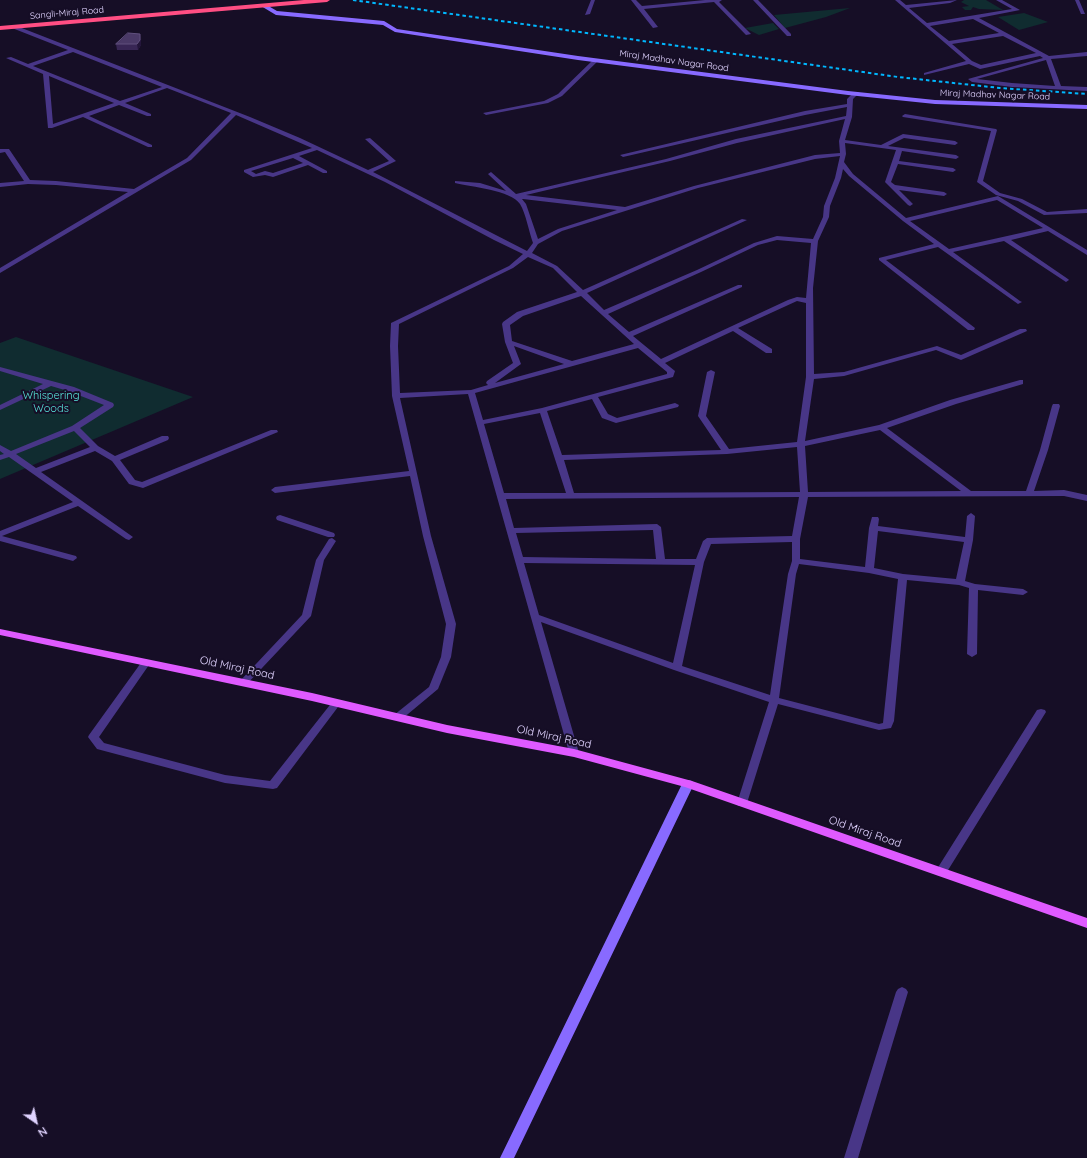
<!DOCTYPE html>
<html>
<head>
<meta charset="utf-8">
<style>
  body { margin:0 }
  #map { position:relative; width:1087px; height:1158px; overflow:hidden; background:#160e26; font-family:Quicksand,sans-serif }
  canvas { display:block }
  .north { position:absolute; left:16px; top:1102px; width:40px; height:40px; -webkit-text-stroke:3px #160e26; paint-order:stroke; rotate:146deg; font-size:11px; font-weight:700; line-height:16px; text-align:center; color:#e0d3ff }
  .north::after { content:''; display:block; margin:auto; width:14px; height:18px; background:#e0d3ff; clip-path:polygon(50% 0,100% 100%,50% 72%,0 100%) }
</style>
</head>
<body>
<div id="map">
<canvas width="1087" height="1158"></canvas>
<div class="north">N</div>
</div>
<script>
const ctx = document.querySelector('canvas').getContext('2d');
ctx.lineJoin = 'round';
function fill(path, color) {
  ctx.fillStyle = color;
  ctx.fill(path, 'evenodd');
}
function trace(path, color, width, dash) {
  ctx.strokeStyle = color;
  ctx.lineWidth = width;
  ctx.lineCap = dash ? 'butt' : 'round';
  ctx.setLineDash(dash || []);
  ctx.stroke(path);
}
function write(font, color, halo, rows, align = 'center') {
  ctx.font = font + ' Quicksand,sans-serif';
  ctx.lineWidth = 4;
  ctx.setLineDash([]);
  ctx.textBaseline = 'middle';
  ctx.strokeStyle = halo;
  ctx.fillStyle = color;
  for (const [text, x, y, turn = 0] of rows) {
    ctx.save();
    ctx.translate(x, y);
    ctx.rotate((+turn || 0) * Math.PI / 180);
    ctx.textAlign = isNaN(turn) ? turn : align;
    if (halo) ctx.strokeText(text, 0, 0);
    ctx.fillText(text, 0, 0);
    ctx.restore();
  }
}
fill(new Path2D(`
  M964,0H986L1003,10L979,9L973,7L971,10H965L962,7L969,6L961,2Z
  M850,8L826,17L785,28L774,15Z
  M1024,13L1048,22L1019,30L998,17Z
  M773,23L779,29L759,35L745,28Z
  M16,337L193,397L0,479V343Z`), '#102c30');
fill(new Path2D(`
  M591,0H595L590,14L585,15Z
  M631,0H636L642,6L705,0H722L719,2L751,34L746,35L714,2L644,9L658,27L653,28Z
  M753,0H758L791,34V36H787Z
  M895,0H900L906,5L957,0L950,3L909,8L927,23L1012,9L996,0H1002L1020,10L979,18L1049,56L1087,52V56L1051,59L1061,86L1087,87V91L1012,87L972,82L968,79L1043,58L1040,56L980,69L969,64L924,75V73L966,61ZM973,19L999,33L949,41L930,26ZM1003,36L1036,53L981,65L972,61L952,44ZM1046,60L1055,86L1012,83L977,79Z
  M1075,0H1079L1085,14H1081Z
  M14,25L250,117L300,138L368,170L389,161L365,139L370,138L396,161L373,172L527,251L533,243C529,232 526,214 520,204C511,190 471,187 455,183V181L480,183L506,191L489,175L488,174L491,172L516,194L666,159L736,139L846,116L847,107L805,115L623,157L620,155L805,111L847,104V99L854,92H858L859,93L853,99L852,117L845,140L881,145L903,134L955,141L958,143L955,145L904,138L888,146L956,155L959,157L956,159L902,151L899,161L953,168L956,170L953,172L898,164L891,182L895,185L944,192L947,194L944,196L899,190L913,204L910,206L908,205L885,182L896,150L845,143L846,154L844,162L853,174L906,218L998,196L1087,250V255L1048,231L1011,240L1068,279L1069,280L1066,282L1004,241L953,252L1020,301L1022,302L1018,304L938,247L886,260L975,328L974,330H968L879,260V258L934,244L903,221L849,176L843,169L841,178L830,206L829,217L818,241L813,288L814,374L844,372L937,346L961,355L1020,329H1026L1027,331L961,360L936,350L844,376L814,379L805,441L879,425L950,400L1020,380H1023V384L956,404L887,428L971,491H1026L1040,450L1052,406L1053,404H1059L1060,406L1048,450L1034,491L1064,490L1087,495V501L1064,496L808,497L800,539V559L865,567L869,528L872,517H878L879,519L878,526L965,537L967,516L971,513L975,516L973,540L965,581L975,584L1023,589L1028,592L1023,595L978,590L977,654L972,657L967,654L969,588L959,585L907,580L894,721L891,728L879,730L778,704L747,803L746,806H738L737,803L769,702L674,670L541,622L579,753L578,756H570L468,394L400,398L431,536L456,624L451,657L438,689L402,719H394L393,717L394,715L429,687L441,657L446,624L423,536L410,476L275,493L271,490L275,487L409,471L392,396L390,346L391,323L509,266L523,254L494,240L385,182L317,150L299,156L327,171V173H323L308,165L273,177L265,175L253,177L244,172V170L312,148L236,115L191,160L0,273V268L128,192L56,185L28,184L0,187V183L24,181L5,152L0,153V149H9L30,180L56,181L134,189L187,158L231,113L167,88L125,103L151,114V116H147L119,105L89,116L152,145V147H148L83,117L52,128H48L43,74L6,58L11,57L28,64L68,50L12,28V26ZM73,52L162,87L120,101L33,66ZM49,76L114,103L53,124ZM845,119L839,141L840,153L815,155L694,186L625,207L526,195L670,161L737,143ZM840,156L835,178L824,206L823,217L813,239L777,236L754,243L697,270L604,310L587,293L747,220L742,219L583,290L557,266L532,253L538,244L562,231L698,188L815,159ZM293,158L303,163L273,173L265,171L256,174L251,171ZM522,199H523L617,210L558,229L538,239L526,204ZM997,200L1043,228L949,249L910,221ZM777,240L811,243L806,298L797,297L788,300L661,359L633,336L742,287V285H738L629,332L608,314L701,272L758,245ZM528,257L553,268L577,292L517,312L503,322L502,324L505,342L513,363L487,381L486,383L488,385L471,390L400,393L398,346L399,324L513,268ZM581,296L634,344L572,361L512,341L510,325L523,316ZM797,301L806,303V377L797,442L729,449L706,416L715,372L711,370L707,372L698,416L721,450L562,455L547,411L592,399L602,418L616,423L678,407L679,405L675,403L617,418L608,414L598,397L673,377L675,371L665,363L733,331L766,353H772V349L738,328ZM514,346L564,364L495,383L521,364ZM638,348L667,372V374L542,408L483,420L475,393ZM540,413L566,493H504L484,424ZM880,430L961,491L808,492L805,446ZM797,447L800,492L574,493L564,460L727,454ZM799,497L792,536L707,538L703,541L696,559H665L661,527L657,524L514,528L506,499ZM653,530L656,559L523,557L516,533ZM878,531L964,542L956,579L903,574L874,568ZM792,542V561L788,574L770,695L682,666L704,562L711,544ZM524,563L695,565L673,663L539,615ZM799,564L869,573L898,579L883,723L879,724L779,698L796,574Z
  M594,59L599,60L562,96L548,103L486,115L483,113L544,101L558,94Z
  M905,114L996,129L997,130L983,181L1000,193L1022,199L1047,212L1087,209V213L1044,215L1018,201L996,195L977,182L991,131L903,117L902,116Z
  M0,367L74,387L113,403L114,405L113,407L80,428L98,446L115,456L162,436H168L169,438L168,440L120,460L135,480L142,482L271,430H277L278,432L143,488L129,484L112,461L95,451L41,472L133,537L129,540L126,539L78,506L2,536L76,556L77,558L73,561L0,541V531L73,502L9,457L0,460V455L4,454L0,451V445L11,451L72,426L104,405L68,391L51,386L0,410V405L43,384L0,371ZM74,431L90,447L36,468L16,454Z
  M280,515L334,533L335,535L334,537H328L277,520L276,518L277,516Z
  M332,538L336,541L324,560L311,616L246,685H240L238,683L240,681L302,615L316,560L329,539Z
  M146,659L151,662L99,737L104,743L225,775L270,781L333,701H339L341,703L277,788L273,789L225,783L97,749L88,737L89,735L143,660Z
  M1041,709L1045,710L1046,712L945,875L941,876L937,875L935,872L937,869L1037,710Z
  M902,987L906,989L908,992L858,1158H844L896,992L898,989Z`), '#483687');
fill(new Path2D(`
  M261,4H265L277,11L384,21L397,29L578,56L848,91L935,100L1087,105V109L935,104L848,95L578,60L395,32L383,25L276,15L261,6Z
  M688,780L692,781L694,784L514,1158H500L682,784L684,781Z`), '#886aff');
fill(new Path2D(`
  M0,629L312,693L447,725L574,749L692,781L1087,918V928L685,787L574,757L447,733L312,701L0,635Z`), '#df5aff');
fill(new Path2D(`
  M304,0H330L327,2L0,30V26Z`), '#ff4e83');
trace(new Path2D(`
  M353,0L898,77L1000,88L1087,94`), '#00b7fe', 2, [3.5, 3]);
fill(new Path2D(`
  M140,34L141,45L138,50H117L116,44Z`), '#382655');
fill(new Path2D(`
  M140,34L141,45L138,50L137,44Z`), '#23153a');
const building = new Path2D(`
  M128,33L140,34V40L137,44H116Z`);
fill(building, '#4a3967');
trace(building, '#61517f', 1);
write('9px', '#e0d3ff', '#160e26', [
  ["Sangli-Miraj Road",67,13,-5],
  ["Miraj Madhav Nagar Road",674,61,8],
  ["Miraj Madhav Nagar Road",995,95,2]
]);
write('11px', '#58e5db', '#160e26', [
  ["Whispering",51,396],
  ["Woods",51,409]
]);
write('11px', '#e0d3ff', '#160e26', [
  ["Old Miraj Road",237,668,12],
  ["Old Miraj Road",554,737,12],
  ["Old Miraj Road",865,832,19]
]);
</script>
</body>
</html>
